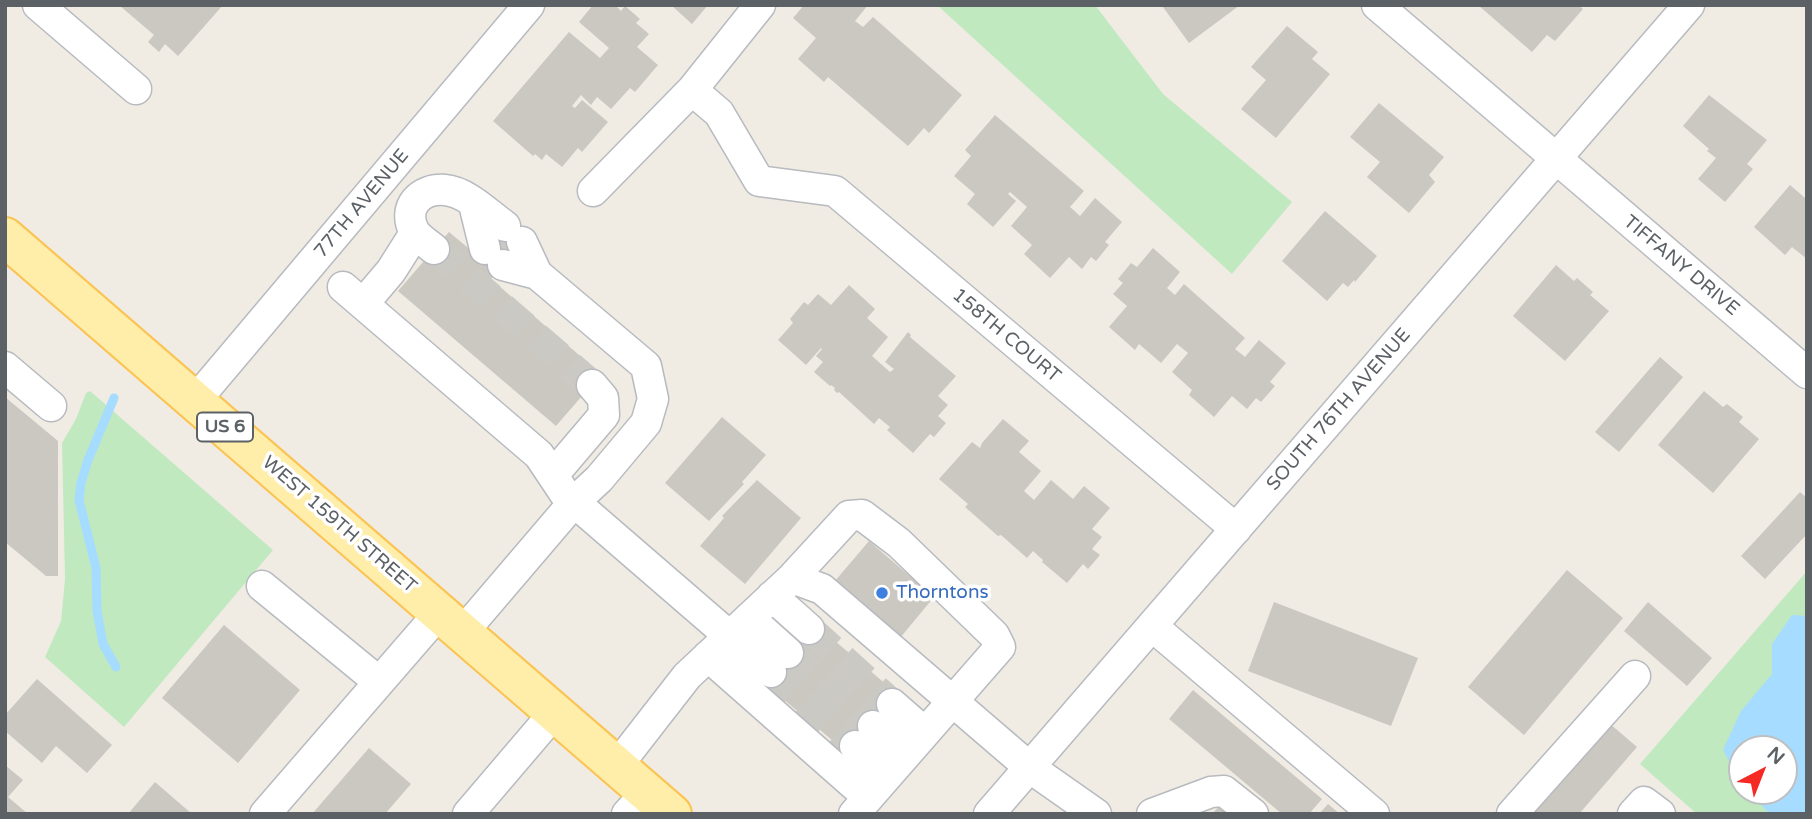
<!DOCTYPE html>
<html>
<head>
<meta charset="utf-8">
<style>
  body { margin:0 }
  #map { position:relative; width:1812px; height:819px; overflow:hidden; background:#f0ece4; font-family:"Varela Round",sans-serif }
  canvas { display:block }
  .frame { position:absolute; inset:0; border:7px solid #5c6166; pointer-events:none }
  .north { position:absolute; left:1728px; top:735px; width:70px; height:70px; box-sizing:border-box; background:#fff; border:2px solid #bec0c2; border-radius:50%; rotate:42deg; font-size:19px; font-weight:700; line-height:28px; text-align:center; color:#5c6166 }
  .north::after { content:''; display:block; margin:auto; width:24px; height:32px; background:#f52a24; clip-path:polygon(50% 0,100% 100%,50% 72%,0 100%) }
</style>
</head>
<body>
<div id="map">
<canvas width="1812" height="819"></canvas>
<div class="frame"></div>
<div class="north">N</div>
</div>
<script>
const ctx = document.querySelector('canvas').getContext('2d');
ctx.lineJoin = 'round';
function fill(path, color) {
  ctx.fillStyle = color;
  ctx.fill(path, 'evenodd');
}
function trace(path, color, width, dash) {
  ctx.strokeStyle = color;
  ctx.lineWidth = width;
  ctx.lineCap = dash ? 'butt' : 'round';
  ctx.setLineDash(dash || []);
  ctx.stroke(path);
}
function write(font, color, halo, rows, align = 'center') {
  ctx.font = font + ' "Varela Round",sans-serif';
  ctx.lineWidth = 7;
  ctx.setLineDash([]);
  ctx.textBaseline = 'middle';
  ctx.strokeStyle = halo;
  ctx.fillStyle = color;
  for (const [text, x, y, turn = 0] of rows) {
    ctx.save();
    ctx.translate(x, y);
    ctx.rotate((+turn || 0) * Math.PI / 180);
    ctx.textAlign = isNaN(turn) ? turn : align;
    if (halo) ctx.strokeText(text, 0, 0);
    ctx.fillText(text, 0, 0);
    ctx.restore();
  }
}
fill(new Path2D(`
  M937,5H1095L1163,94L1292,202L1232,274Z
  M90,391L273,550L124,727L45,657L61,621L65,579L62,443L76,419L86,393Z
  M1807,571V814H1697L1640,764ZM1742,749H1784V791H1742Z`), '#c1e9bf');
fill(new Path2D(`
  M1792,615L1807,616V814H1770L1747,791H1784V749H1742V786L1723,750L1741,711L1772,674V644Z`), '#a5dcff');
trace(new Path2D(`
  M114,398L88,460L81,483L79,500L96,568L97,611L103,644L116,667`), '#a5dcff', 9);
fill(new Path2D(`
  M119,5H223L178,56L165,44L159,52L148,42L154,35Z
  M593,5H615L621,11L625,6L640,19L636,23L649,34L637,47L658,65L635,92L630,88L611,109L597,97L591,105L581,95L572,106L575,108L582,100L608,122L582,152L578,148L562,167L546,154L542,160L535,154L533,156L493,121L569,32L600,58L609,48L579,22Z
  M671,5H708L692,24Z
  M804,5H868L855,21L863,27L873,17L962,95L929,133L924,128L908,146L828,77L824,82L798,59L816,38L793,18Z
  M1166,5H1240L1189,43L1163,7Z
  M1478,5H1578L1583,9L1555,41L1547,35L1532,52Z
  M1287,26L1318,52L1312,59L1330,74L1276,138L1241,109L1266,80L1251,67Z
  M1709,95L1767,140L1747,164L1753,169L1725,202L1698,179L1716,158L1707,151L1709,149L1683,126Z
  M1379,103L1444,157L1429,175L1435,182L1409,213L1367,177L1380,162L1350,137Z
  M995,115L1084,191L1070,207L1080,216L1095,198L1122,222L1105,242L1109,245L1096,261L1091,257L1082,269L1069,257L1050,278L1024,254L1032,245L1011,226L1027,207L1010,192L1008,194L1016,201L993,227L967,204L975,194L954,176L971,156L965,150Z
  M1790,185L1805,198L1807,196V259L1792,247L1785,255L1754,227Z
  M1325,211L1377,256L1355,282L1354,280L1348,287L1343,283L1327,301L1282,261Z
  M510,220L528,235L491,279L601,374L556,426L398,291L449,232L479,257Z
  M1153,248L1180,272L1167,288L1175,295L1184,284L1245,338L1235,349L1245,357L1259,340L1286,363L1270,382L1275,386L1261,402L1256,398L1247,409L1232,396L1214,417L1189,395L1192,390L1172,372L1188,353L1177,344L1161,363L1139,344L1135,350L1109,327L1127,306L1113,294L1123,283L1118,279L1131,263L1137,267Z
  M1556,265L1574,281L1577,278L1593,292L1590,295L1609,311L1565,361L1513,316Z
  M849,285L875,309L867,318L888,337L872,356L890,372L894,369L885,362L908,332L911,335L910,337L956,376L938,396L948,405L938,416L946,423L934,437L930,434L913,453L887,430L890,427L879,418L874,424L839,392L837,393L834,390L835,388L831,385L830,386L814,372L823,362L816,356L822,349L821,348L806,365L778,340L793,323L790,319L804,302L808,305L818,294L831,305Z
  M1660,357L1683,377L1619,452L1595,432Z
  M1704,391L1723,407L1727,404L1743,417L1739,422L1759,439L1713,493L1658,445Z
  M5,397L58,441V576H46L5,542Z
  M722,417L766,455L742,482L744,484L709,521L665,483Z
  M1003,419L1029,441L1019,452L1041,471L1024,491L1034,500L1051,480L1073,499L1084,486L1110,508L1092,529L1102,537L1092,549L1100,555L1088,569L1083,564L1067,583L1042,562L1043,560L1033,551L1027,558L1001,535L998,536L965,507L968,504L939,479L972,442L980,448L982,443Z
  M757,480L801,518L745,584L700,546L724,518L722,516Z
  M1800,492L1807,498V534L1765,579L1741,556Z
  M869,541L934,597L895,644L829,588Z
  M1567,570L1623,618L1524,735L1468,687Z
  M1274,602L1418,658L1391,726L1248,671Z
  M1648,602L1712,658L1687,686L1624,631Z
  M815,624L901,697L851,756L764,683Z
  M224,625L300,690L238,763L162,698Z
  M37,679L112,745L87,773L56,746L42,763L5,731V715Z
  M1193,690L1322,799L1309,814H1282L1169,719Z
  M1609,723L1637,747L1579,814H1531Z
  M369,748L411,784L385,814H312Z
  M5,765L23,780L8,797L28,814H5Z
  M155,782L192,814H128Z
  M1223,802L1237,814H1212Z
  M1328,804L1340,814H1319Z`), '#cbc7c1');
trace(new Path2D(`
  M494,238L513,253
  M434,249L592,385
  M809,629L892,704
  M788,653L873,726
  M771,672L855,746`), '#cbc9c4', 30, [30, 15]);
const minor = new Path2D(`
  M38,5L136,89
  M760,5L692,90L719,113L759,181L835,191L1236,529
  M1377,5L1807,373
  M593,191L692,90
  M474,204L485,249
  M434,249C428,244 418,238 414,231C402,207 420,188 445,190C467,192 488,214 505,226
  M503,265L537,274
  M343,287L539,455L565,494L771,672
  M363,304L391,271L415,233
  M5,367L51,406
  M195,401L529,5
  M553,475L604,415L603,398L592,385
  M792,578L849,516L862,515L899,543L994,635L1000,647L854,814
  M262,586L379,682
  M772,596L809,629
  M749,618L788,653
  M1152,626L1374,814
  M463,632L574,502L599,479L646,423L653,399L646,366L537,274L522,242
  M708,656L868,797
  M892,704L924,732
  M873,726L905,754
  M855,746L887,775
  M617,766L687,676L792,578L822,589L1029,767L1096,814
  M265,814L440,612
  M468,814L555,712
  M627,814L647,792
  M989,814L1689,5
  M1152,814L1211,792L1224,791L1253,814
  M1512,814L1635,676
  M1633,814L1644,802L1660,814`);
const major = new Path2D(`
  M5,237L672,814`);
trace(minor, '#b7babf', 33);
trace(major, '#fbc351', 42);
trace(minor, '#fff', 30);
trace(major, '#ffedaa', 38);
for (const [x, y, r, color] of [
  [882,593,7,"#3f7fe0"]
]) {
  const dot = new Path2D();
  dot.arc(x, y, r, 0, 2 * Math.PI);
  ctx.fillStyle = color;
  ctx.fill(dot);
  trace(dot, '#fff', 2.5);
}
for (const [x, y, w] of [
  [225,427,56]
]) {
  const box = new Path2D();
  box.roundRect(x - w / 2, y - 14.5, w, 29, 5);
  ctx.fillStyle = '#fff';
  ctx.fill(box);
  trace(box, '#5c6166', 2);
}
write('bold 18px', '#5c6166', null, [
  ["US 6",225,427]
]);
write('19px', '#5c6166', '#fff', [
  ["77TH AVENUE",362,204,-50],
  ["TIFFANY DRIVE",1681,266,40],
  ["158TH COURT",1006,336,40],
  ["SOUTH 76TH AVENUE",1339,410,-49],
  ["WEST 159TH STREET",339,525,41]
]);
write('19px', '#366cbe', '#fff', [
  ["Thorntons",896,593]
], 'left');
</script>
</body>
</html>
